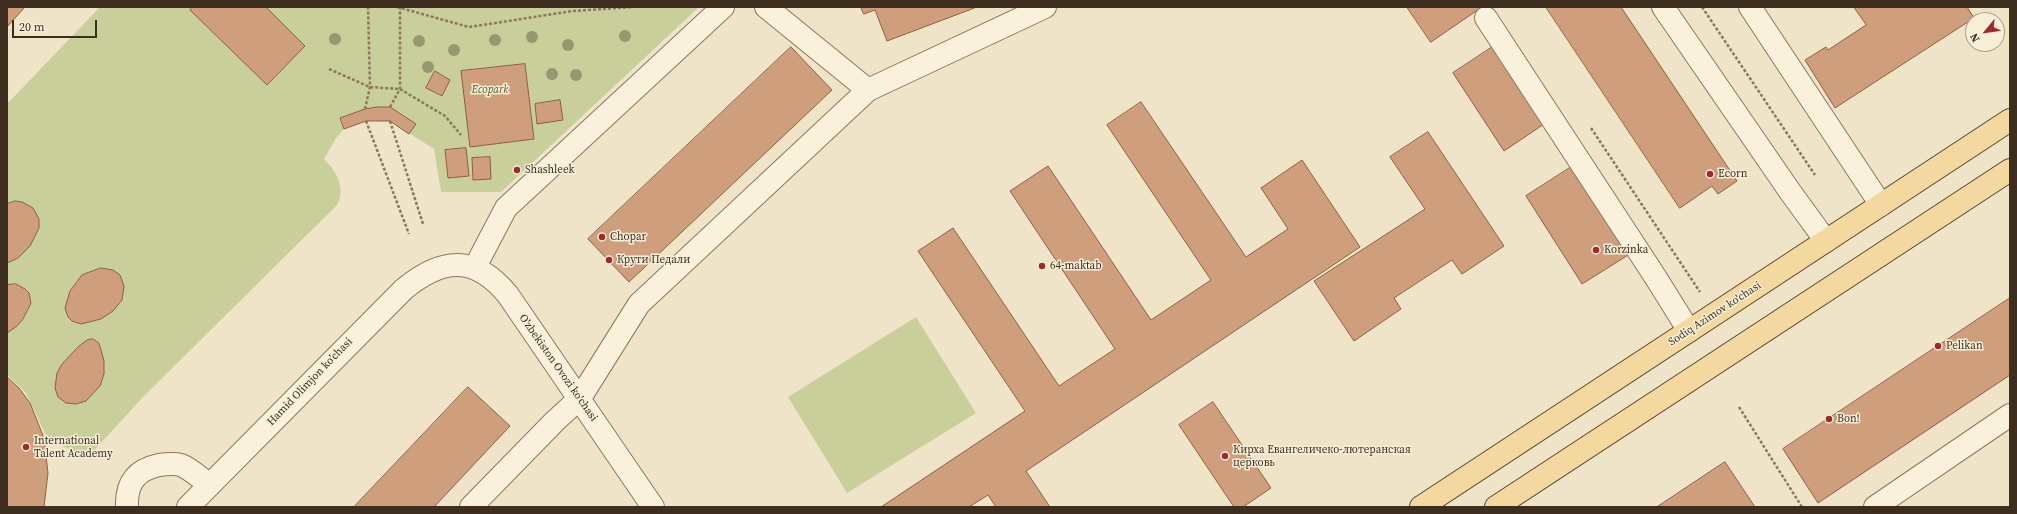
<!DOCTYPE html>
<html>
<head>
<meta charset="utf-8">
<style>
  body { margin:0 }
  #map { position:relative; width:2017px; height:514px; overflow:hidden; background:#f0e4c8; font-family:"Source Serif 4",serif }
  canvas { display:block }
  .frame { position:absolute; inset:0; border:8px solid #3d2e20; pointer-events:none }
  .north { position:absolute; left:1965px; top:12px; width:40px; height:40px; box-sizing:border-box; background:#f7eed8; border:1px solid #ada18e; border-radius:50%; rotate:241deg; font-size:11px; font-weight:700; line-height:16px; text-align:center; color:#3d2e20 }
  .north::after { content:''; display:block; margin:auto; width:14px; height:18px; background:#9e2a2b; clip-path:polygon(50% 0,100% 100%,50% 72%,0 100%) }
  .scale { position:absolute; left:12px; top:20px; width:85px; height:18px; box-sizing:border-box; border:2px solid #3d2e20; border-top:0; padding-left:5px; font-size:12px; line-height:14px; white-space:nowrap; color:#3d2e20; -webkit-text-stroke:3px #f7eed8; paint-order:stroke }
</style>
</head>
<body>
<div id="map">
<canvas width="2017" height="514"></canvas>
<div class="frame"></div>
<div class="north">N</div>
<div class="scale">20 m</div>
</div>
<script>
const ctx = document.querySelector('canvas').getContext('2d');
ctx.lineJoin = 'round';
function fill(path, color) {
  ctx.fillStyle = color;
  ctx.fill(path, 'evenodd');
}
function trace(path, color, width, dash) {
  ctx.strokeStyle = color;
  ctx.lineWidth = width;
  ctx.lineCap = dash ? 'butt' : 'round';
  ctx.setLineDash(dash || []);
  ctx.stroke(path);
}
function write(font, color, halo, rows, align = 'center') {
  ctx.font = font + ' "Source Serif 4",serif';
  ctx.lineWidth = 3;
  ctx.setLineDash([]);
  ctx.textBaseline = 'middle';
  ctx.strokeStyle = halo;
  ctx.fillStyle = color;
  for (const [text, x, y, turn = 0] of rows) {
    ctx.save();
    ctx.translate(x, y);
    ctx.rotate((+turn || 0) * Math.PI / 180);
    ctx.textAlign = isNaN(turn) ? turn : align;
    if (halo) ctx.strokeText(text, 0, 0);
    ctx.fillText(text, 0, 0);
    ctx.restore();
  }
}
fill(new Path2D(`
  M100,7H699L501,192H441L434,149L390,121H366L344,129L336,138L324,159C337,172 346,188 337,205L144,396L88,457L48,440L26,393L7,375V104Z
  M916,317L976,413L847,493L788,397Z`), '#c9cf9b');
const building = new Path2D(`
  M7,7H25L7,27Z
  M193,7H266L305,46L267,85L190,10Z
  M861,7H977L887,41L875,10L864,14Z
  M1407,7H1482L1431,42Z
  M1546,7H1621L1737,181L1718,194L1712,186L1680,208Z
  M1854,7H1967L1974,18L1835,108L1805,60L1826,47L1828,50L1866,25Z
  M1500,42L1550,120L1504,151L1453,73Z
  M791,47L832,90L629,282L588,239Z
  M525,64L534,139L470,147L461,71Z
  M435,71L450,80L442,96L426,88Z
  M560,100L563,120L537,124L535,104Z
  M1141,102L1246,257L1288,229L1261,188L1302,160L1360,247L1026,471L1050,507H996L988,495L969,507H881L1025,411L918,251L953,228L1059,386L1115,349L1010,191L1048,166L1151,320L1211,280L1107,125Z
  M377,107H390L416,124L409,134L390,121H366L344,129L340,118L365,109Z
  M1428,132L1504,246L1462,274L1452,260L1394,298L1401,309L1354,341L1314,281L1425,209L1390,157Z
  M466,148L469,176L448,178L445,150Z
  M490,157L491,179L473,180L472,158Z
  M1576,164L1633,252L1582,284L1526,196Z
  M15,201L22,202L33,208L39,219V228L30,246L18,258L7,263V204Z
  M101,268L113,270L120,275L124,286L122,300L113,311L101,319L81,324L72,321L68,317L65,308L70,291L82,275Z
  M16,284L25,289L29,293L31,303L23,319L17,326L7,333V285Z
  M2010,298V375L1818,503L1783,449Z
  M93,339L99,343L104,361V374L100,386L86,401L76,404L66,403L58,397L55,388L57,373L62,364L79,346L87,340Z
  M7,377L19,388L30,403L44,438L48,473L44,507H7Z
  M468,387L510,426L434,507H354Z
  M1213,402L1271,488L1243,507H1234L1179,425Z
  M1725,462L1755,507H1657Z`);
fill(building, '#cf9f7d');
trace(building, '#8d5f41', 1);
const minor = new Path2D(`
  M766,7L868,90
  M1663,7L1791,193L1826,241
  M1750,7L1881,205
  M1486,18L1656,278L1689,331
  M475,267L506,208L723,7
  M127,507C126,483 136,470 159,465C166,464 174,463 181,465C191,469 201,479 210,485
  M188,507L404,289C443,257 475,255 508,295L653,507
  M471,507L555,421L580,398L639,304L868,90L1045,7
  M1875,507L2010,415`);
const major = new Path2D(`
  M1421,507L2010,120
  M1496,507L2010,170`);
trace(minor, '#8d765c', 24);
trace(major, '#5b4430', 24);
trace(new Path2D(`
  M397,7L469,27L573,11L633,7
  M1702,7L1815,175
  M329,69L370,87L400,89L445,116L461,135
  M390,107L400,89V7
  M365,109L370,87L368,7
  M366,121L409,234
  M390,121L423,224
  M1591,128L1700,292
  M1739,407L1802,507`), '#8d765c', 2.5, [3, 2]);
trace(minor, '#faf1dc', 22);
trace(major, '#f3d9a0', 22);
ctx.fillStyle = '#96986f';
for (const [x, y] of [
  [625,36],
  [532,37],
  [335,39],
  [495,40],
  [419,41],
  [568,45],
  [454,50],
  [428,67],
  [552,74],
  [576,75]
]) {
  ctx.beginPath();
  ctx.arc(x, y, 6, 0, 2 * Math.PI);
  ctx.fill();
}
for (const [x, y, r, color] of [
  [517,170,4,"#9e2a2b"],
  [1710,174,4,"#9e2a2b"],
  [602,237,4,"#9e2a2b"],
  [1596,250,4,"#9e2a2b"],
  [609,260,4,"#9e2a2b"],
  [1042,266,4,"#9e2a2b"],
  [1938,346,4,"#9e2a2b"],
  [1829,419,4,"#9e2a2b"],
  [26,447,4,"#9e2a2b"],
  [1225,456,4,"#9e2a2b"]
]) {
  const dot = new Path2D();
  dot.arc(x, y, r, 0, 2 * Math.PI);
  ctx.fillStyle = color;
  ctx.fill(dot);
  trace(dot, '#f7eed8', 1.5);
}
write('italic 11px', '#4d5a26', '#f7eed8', [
  ["Ecopark",490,90]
]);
write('11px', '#3d2e20', '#f7eed8', [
  ["Shashleek",525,170],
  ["Ecorn",1718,174],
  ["Chopar",610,237],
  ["Korzinka",1604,250],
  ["Крути Педали",617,260],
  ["64-maktab",1050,266],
  ["Pelikan",1946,346],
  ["Bon!",1837,419],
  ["International",34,441],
  ["Talent Academy",34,454],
  ["Кирха Евангеличеко-лютеранская",1233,450],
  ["церковь",1233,463]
], 'left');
write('11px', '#3d2e20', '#f7eed8', [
  ["Sodiq Azimov ko'chasi",1715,314,-33],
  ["O'zbekiston Ovozi ko'chasi",558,368,55],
  ["Hamid Olimjon ko’chasi",310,382,-46]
]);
</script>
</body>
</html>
